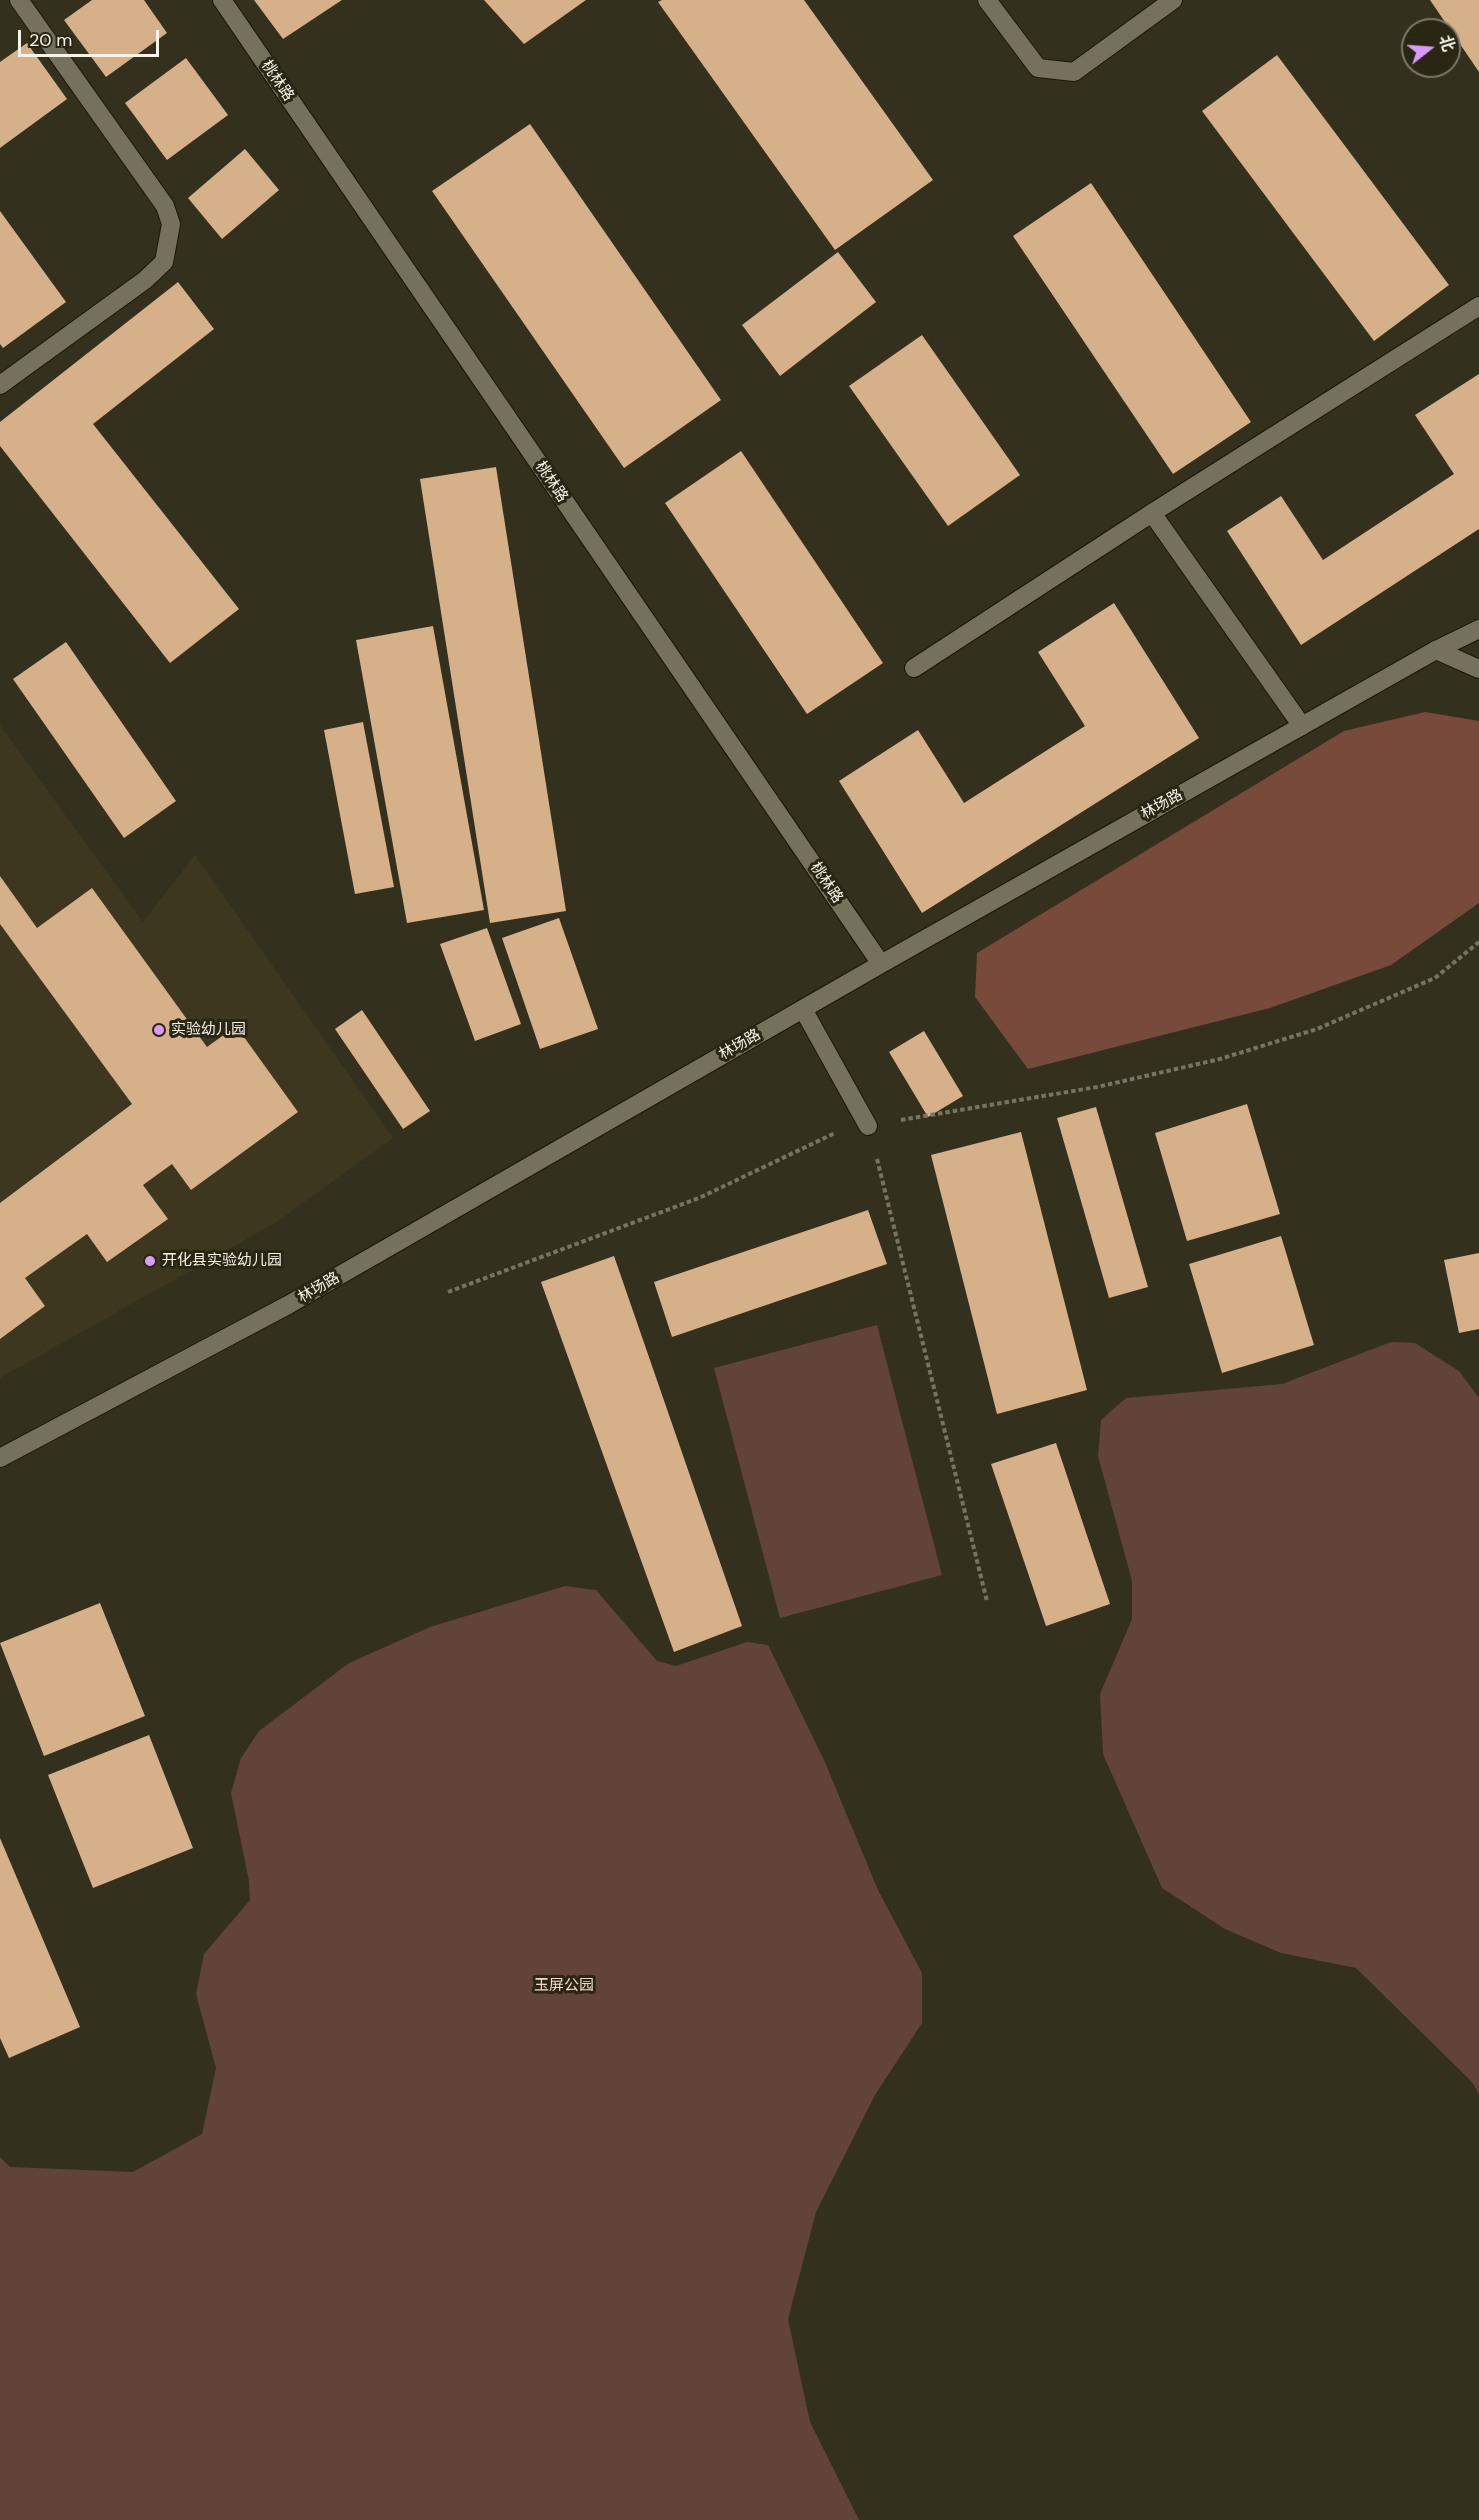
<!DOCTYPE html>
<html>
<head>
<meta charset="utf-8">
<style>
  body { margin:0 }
  #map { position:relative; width:1479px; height:2520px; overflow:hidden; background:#34301e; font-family:"DM Sans","Noto Sans SC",sans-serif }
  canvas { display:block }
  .north { position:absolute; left:1401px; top:18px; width:60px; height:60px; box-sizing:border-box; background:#2a2614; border:2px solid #7b7869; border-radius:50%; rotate:73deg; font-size:16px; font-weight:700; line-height:24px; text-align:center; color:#f5f3e8 }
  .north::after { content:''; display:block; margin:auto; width:21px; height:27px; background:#d89bf8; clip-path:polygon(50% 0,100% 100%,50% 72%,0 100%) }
  .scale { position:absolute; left:18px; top:30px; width:141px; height:27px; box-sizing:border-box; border:3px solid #f5f3e8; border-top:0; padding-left:8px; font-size:18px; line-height:21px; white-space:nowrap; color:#f5f3e8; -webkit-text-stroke:4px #2a2614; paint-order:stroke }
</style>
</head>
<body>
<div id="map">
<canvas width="1479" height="2520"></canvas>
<div class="north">北</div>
<div class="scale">20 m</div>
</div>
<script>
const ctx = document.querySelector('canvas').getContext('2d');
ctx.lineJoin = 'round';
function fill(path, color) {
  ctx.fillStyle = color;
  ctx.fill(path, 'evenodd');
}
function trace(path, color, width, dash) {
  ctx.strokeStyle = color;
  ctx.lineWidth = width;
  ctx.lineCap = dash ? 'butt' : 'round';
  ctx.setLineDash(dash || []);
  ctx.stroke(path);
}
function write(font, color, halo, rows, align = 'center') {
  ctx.font = font + ' "DM Sans","Noto Sans SC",sans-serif';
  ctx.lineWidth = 6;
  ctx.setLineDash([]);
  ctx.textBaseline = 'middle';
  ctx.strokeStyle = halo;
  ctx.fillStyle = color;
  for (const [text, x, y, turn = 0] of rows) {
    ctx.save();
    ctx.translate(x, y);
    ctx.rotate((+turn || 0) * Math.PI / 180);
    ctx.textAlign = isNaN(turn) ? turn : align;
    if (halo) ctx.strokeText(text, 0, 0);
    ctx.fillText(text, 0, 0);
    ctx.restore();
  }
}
fill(new Path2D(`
  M0,725L143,922L195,855L393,1138L275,1223L0,1378Z`), '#3d371f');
fill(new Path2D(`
  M877,1325L942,1575L780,1618L714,1368Z
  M1391,1342L1415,1343L1459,1371L1479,1398V2094L1472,2082L1356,1968L1281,1953L1225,1929L1162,1888L1103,1754L1100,1694L1132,1619V1581L1098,1456L1101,1420L1126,1398L1282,1384Z
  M565,1586L596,1590L657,1661L676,1666L747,1642L768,1645L824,1760L878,1890L922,1973V2023L875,2095L816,2212L788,2319L810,2422L859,2520H0V2157L10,2167L133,2172L202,2134L216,2068L196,1994L204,1954L250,1900L249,1881L231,1793L241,1758L259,1731L349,1663L430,1627Z`), '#614338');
fill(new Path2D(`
  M1425,712L1479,721V903L1391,965L1270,1008L1028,1069L975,997L977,953L1344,731Z`), '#784a3b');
fill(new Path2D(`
  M92,0H144L167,33L106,77L64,20Z
  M254,0H342L283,39Z
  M484,0H586L524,44Z
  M662,0H804L933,180L835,250L658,2Z
  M1430,0H1479V72Z
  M27,43L67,99L0,148V62Z
  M1277,55L1449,285L1374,341L1202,111Z
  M186,58L228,115L167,160L125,103Z
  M530,124L721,400L624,468L432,191Z
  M245,149L279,190L222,239L188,198Z
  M1091,183L1251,422L1173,474L1013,236Z
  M0,211L66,302L3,348L0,344Z
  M838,252L876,302L780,376L742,325Z
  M178,282L214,329L93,424L239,609L170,663L0,446V422Z
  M922,335L1020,475L948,526L849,386Z
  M1479,374V529L1301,645L1227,531L1281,496L1323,560L1454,474L1415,415Z
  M741,451L883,663L807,714L665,503Z
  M496,467L566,911L490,923L420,479Z
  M1114,603L1199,738L922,913L839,781L918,730L964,803L1085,726L1038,652Z
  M433,626L484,910L407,923L356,640Z
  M66,642L176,801L124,838L13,679Z
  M363,722L394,887L355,894L324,730Z
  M0,876L37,928L92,888L207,1047L236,1026L298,1112L191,1190L172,1164L143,1185L168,1219L107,1262L87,1234L25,1278L45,1306L0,1339V1203L132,1104L0,924Z
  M559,918L598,1029L540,1049L502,938Z
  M487,928L521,1024L475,1041L440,944Z
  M362,1010L430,1111L403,1129L335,1029Z
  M924,1031L963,1096L928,1117L889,1052Z
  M1247,1104L1280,1214L1187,1241L1155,1133Z
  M1096,1107L1148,1287L1109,1298L1057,1118Z
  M1021,1132L1087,1390L997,1414L931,1155Z
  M868,1210L887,1264L672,1337L654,1282Z
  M1281,1236L1314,1345L1222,1373L1189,1264Z
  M1479,1253V1329L1459,1333L1444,1260Z
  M614,1256L742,1626L674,1652L541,1282Z
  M1056,1443L1110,1604L1046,1626L991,1464Z
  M100,1603L145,1716L44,1756L0,1643Z
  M149,1735L193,1848L93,1888L48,1775Z
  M0,1838L80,2027L9,2058L0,2038Z`), '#d5b089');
const lane = new Path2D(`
  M987,0L1038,68L1074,72L1173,0
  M0,385L145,280L164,262L171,224L165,206L19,0
  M1152,513L1302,726
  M1436,650L1479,669
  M914,668L1152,513L1479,306
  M803,1009L868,1126`);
const street = new Path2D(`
  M222,0L881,964
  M0,1458L288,1305L881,964L1436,650L1479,629`);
trace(lane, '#1b1807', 20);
trace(street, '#1b1807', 20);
trace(new Path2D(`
  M901,1120L1097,1087L1220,1059L1317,1029L1435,978L1479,942
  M877,1159L987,1601
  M448,1292L699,1198L835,1133`), '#777464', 4, [4.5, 3]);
trace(lane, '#75715d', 18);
trace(street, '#75715d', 18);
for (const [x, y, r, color] of [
  [159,1030,6,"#d89bf8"],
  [150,1261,6,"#d89bf8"]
]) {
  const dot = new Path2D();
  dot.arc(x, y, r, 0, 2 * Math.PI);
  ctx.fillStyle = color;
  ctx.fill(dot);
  trace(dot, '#2a2614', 2);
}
write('15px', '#f5f3e8', '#2a2614', [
  ["桃林路",277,81,56],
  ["桃林路",551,482,56],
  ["林场路",1162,805,-29],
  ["桃林路",826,883,56],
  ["林场路",740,1045,-30],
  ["林场路",319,1288,-30]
]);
write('15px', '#f5f3e8', '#2a2614', [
  ["实验幼儿园",171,1030],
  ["开化县实验幼儿园",162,1261]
], 'left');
write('15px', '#f6d5cb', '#2a2614', [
  ["玉屏公园",564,1986]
]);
</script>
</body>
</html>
